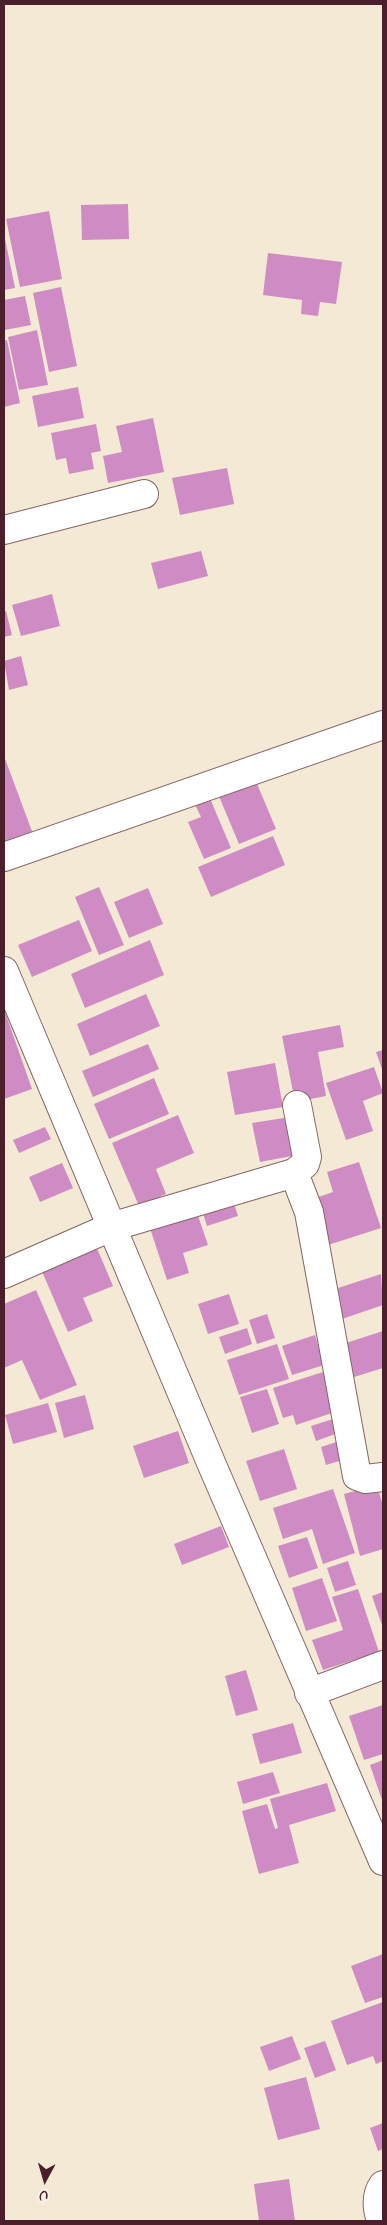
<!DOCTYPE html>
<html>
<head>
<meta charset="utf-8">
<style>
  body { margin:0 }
  #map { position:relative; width:387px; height:2225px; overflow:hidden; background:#f3e9d4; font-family:Mynerve,sans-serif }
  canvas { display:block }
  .frame { position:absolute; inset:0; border:5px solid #4a1f2b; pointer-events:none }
  .north { position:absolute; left:20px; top:2155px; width:50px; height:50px; -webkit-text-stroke:4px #f7f3e8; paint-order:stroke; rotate:186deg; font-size:14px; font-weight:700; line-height:20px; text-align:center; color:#4a1f2b }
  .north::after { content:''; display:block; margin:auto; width:18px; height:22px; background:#4a1f2b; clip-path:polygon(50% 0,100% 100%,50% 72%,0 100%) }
</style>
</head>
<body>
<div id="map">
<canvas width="387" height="2225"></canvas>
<div class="frame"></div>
<div class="north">U</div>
</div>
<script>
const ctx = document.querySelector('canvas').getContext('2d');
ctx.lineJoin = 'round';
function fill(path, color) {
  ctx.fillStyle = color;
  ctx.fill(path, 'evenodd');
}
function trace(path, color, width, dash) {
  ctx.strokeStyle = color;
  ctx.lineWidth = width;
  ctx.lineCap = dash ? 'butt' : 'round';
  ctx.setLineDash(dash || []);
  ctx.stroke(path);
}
fill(new Path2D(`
  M128,204L129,239L82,240L81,205Z
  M49,211L62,279L20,287L6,219Z
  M4,234L15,288L4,290Z
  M268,253L342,262L336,304L320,302L318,316L301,314L302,300L263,295Z
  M61,287L77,366L49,372L33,293Z
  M25,296L31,325L5,330L4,300Z
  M37,330L48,385L19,390L8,337Z
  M7,340L20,403L4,407V341Z
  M78,387L84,418L38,427L32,396Z
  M153,418L164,472L108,483L103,456L122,452L116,426Z
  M96,424L101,451L91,453L94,469L69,474L66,458L56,460L51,433Z
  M227,468L234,504L180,515L172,478Z
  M201,551L208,576L158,589L151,563Z
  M52,594L60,626L21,636L12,605Z
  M6,611L12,635L4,637V612Z
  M21,656L28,685L9,690L4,661Z
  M4,756L33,834L4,845Z
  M255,779L276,829L239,844L218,794Z
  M206,789L231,848L204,859L188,822L201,817L191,796Z
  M273,836L285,865L211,897L198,867Z
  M99,887L124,945L99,955L75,897Z
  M148,888L163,924L129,938L114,902Z
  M79,920L92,951L32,977L18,945Z
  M150,940L164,975L85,1008L71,974Z
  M146,994L160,1026L90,1056L77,1024Z
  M4,1009L32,1089L4,1099Z
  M340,1025L344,1047L318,1052L326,1096L295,1102L282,1036Z
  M148,1044L159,1069L93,1097L82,1071Z
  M383,1050V1072L376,1052Z
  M275,1063L283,1107L235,1115L227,1072Z
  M374,1067L383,1093L363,1101L373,1131L346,1140L326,1083Z
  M154,1078L169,1114L109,1139L94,1104Z
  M178,1115L194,1153L156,1169L166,1194L139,1206L112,1143Z
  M290,1117L297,1155L260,1162L252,1123Z
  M45,1127L51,1139L19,1153L13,1140Z
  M359,1162L381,1228L328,1245L313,1199L333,1192L327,1172Z
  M62,1163L73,1188L40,1202L29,1177Z
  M231,1194L238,1216L207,1226L200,1204Z
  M194,1204L208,1245L183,1253L189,1273L167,1280L147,1219Z
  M96,1246L113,1286L83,1298L93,1321L68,1332L41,1269Z
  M381,1274L383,1305L342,1319L332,1290Z
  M36,1290L77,1385L40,1400L22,1360L4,1368V1304Z
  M229,1294L239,1324L208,1334L198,1304Z
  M267,1314L275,1338L257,1344L249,1320Z
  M247,1328L252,1344L225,1354L219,1337Z
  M383,1331V1368L354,1377L343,1344Z
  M315,1335L324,1365L292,1375L282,1346Z
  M277,1344L289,1379L239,1395L227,1360Z
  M323,1372L333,1402L329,1403L332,1413L296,1425L293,1415L283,1418L273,1388Z
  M267,1389L279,1424L252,1433L240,1397Z
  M85,1395L94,1429L64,1438L55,1403Z
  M48,1403L57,1432L13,1444L5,1415Z
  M333,1419L338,1433L316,1441L311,1426Z
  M178,1431L189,1463L144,1478L133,1446Z
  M343,1440L349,1458L326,1465L321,1447Z
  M284,1449L297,1489L260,1501L246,1461Z
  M377,1485L383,1506V1549L360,1556L344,1494Z
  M333,1489L355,1553L323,1564L312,1529L283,1539L273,1508Z
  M221,1526L229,1547L182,1565L174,1544Z
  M307,1537L318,1568L289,1578L278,1546Z
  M348,1561L356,1585L335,1592L327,1568Z
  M322,1578L337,1621L306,1631L292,1588Z
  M358,1589L379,1652L323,1670L312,1640L343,1630L332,1597Z
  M383,1592V1628L372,1596Z
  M246,1670L258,1710L236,1716L225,1676Z
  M383,1705V1754L364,1760L349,1716Z
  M293,1723L302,1753L260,1764L252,1734Z
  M383,1760V1803L370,1765Z
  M273,1772L280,1793L243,1804L237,1782Z
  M327,1783L336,1811L289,1825L299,1863L259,1874L242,1811L267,1804L275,1829L278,1828L270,1799Z
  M383,1954V1997L365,2003L351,1966Z
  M383,2002V2061L376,2064L373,2056L347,2065L331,2021Z
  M292,2036L301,2059L269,2071L260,2047Z
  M325,2041L336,2070L315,2078L304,2048Z
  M306,2077L320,2129L278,2140L264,2088Z
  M383,2123V2149L378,2151L370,2128Z
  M289,2179L295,2221H259L254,2184Z`), '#cf8cc4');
const minor = new Path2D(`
  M4,530L144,494
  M4,857L383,725
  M294,1173L309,1212L357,1476L365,1479L383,1477
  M4,1274L111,1227L294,1173L305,1164L307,1157L297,1105
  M309,1693L383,1665
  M381,2221C377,2209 375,2196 383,2185`);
const tertiary = new Path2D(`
  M4,971L212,1465L383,1861`);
trace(minor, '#856666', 30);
trace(tertiary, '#856666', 30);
trace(minor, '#fff', 28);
trace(tertiary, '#fff', 28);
</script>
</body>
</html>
